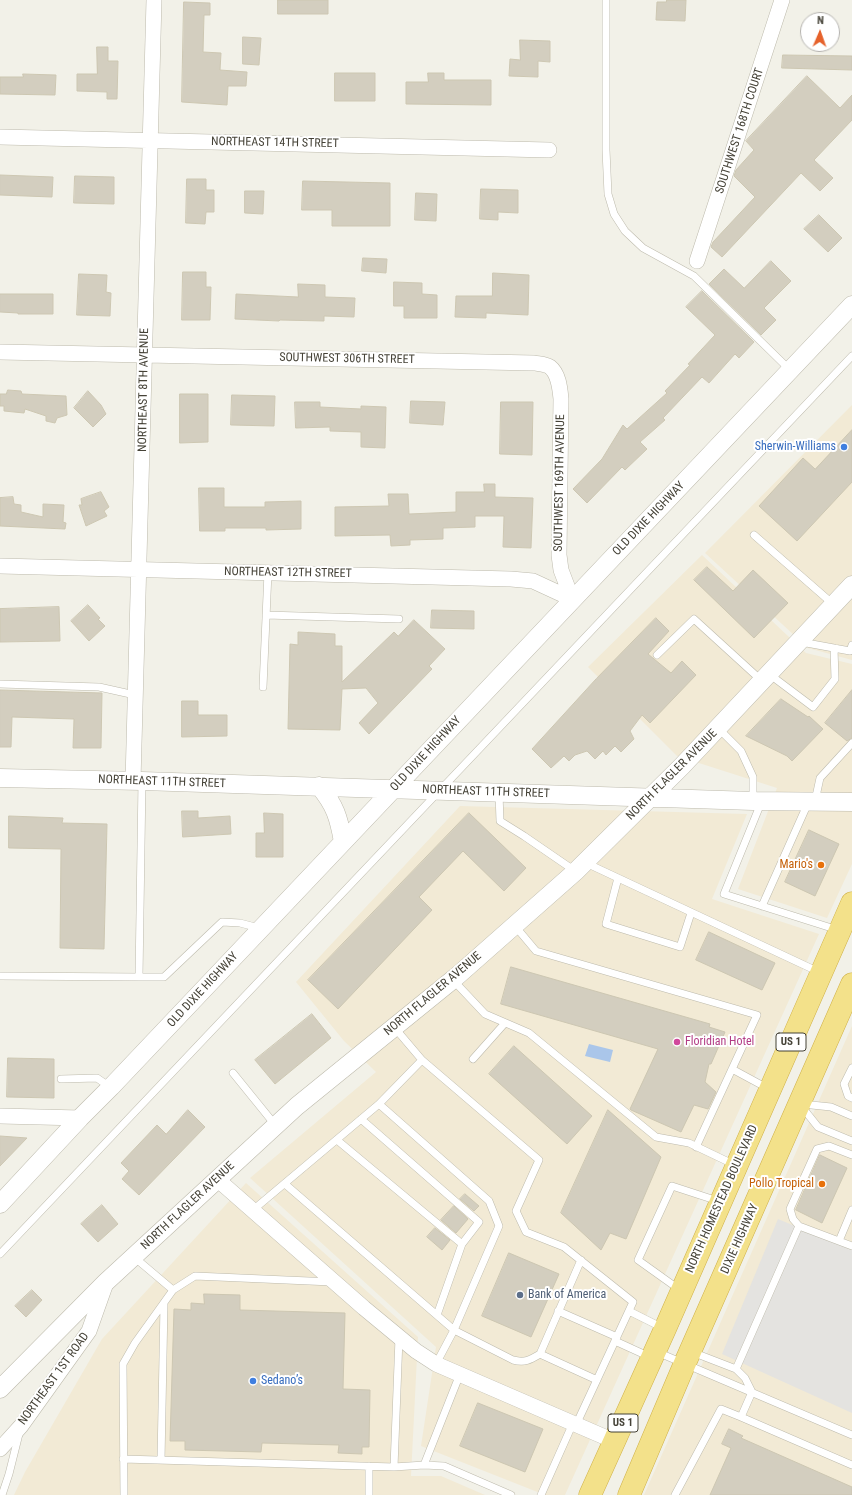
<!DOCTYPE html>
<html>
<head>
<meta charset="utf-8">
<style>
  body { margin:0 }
  #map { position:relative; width:852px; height:1495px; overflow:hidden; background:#f2f1e8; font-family:"Roboto Condensed",sans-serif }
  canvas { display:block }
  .north { position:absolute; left:800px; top:12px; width:40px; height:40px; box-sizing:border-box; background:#fff; border:1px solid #b5b3af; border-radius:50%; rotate:2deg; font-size:11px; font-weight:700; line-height:16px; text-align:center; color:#454237 }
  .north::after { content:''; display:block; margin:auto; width:14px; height:18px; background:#e6622b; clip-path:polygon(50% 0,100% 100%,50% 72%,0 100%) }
</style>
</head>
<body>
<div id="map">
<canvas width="852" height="1495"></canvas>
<div class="north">N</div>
</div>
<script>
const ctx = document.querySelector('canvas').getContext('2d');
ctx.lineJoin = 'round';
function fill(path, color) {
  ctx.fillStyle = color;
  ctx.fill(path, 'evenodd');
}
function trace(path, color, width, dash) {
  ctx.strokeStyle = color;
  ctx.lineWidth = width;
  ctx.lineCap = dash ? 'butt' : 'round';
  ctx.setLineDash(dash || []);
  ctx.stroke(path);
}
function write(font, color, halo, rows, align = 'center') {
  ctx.font = font + ' "Roboto Condensed",sans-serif';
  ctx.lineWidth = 4;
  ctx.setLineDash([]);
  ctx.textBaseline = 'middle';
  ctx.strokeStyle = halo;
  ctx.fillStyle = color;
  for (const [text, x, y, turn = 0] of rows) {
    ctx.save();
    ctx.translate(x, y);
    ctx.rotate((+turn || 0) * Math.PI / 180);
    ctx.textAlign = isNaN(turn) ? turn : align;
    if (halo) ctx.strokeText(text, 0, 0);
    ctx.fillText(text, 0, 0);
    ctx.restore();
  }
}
fill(new Path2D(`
  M852,405V660L808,648L705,553Z
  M702,555L806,653L852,664V864L827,918L738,889L777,788L677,756L588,667Z
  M460,806L747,814L712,899L819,934L565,1495H545L421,1446L436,1347L250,1178L376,1072L344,1041L296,982Z
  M852,1026V1495H644Z
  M246,1183L418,1337L411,1476H441L485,1495H14L25,1472L102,1339Z`), '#f2ead5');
fill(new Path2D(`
  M778,1219L852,1250V1413L722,1354Z`), '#e4e3e0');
fill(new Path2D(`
  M589,1044L613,1050L610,1062L585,1056Z`), '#aac6ea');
const building = new Path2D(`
  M278,0H328V14H278Z
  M667,0H686L685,21L656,20L657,2H666Z
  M184,2L210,3V15H204L203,52L221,53L220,70L247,72L246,86H228L227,105L182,102Z
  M243,37L261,38L259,65L243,64Z
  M520,40L550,41V62L538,61V77L509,76L510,59L520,60Z
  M97,47H108V61H118L117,99H107V92L77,91V74H97Z
  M783,55L852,56V70L782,68Z
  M335,73H375V101H335Z
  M428,73H444V80H491V105L406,104V82H428Z
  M23,74L56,75L55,95L0,94V77H23Z
  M807,76L840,108L852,95V120L814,160L833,178L820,191L801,173L722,257L711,247L713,242L755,197L734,176L736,170L754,150L746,141Z
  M0,175L53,177L52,197L0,195Z
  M75,176L114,177V204L74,203Z
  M187,179H206V190H214V212H206L205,224L186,223Z
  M303,181L390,183V226H332V210H302Z
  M481,189L518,190V213L498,212V220L480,219Z
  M245,191H264L263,214L245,213Z
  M416,193L437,194L436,221L415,220Z
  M819,215L842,238L828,252L804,229Z
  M363,258L387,259L386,273L362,271Z
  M771,261L791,281L764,308L776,320L761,335L709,284L724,269L744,288Z
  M183,272H206V287H211L210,320H182Z
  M493,273L529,275L528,315L486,313V318L455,317L456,296H492Z
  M79,274L107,275L106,292L111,293L110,316L77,315Z
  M394,282L422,283V294L437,295V318H404V306H394Z
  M298,284L325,285V297L355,298L354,317L324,316V321L280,320L279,321L235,319L236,294L298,297Z
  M702,291L754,342L739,358L735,354L709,383L702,377L663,418L665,420L640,442L647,449L625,470L622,467L587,503L573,489L602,459L623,425L627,429L667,393L665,391L690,365L688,364L715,335L686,307Z
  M0,294H53V314H18V313L0,312Z
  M8,390L21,391L22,394L66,396L67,415L57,418L55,423L46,421V416L25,409L24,413L4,411V406H0V394H6Z
  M88,391L101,405L106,414L93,427L74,408Z
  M180,394H208V442L180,443Z
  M232,395L275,396L274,426L231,425Z
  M411,401L445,402L443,425L410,423Z
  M295,402H320V407L361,409V406L386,407L385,448L361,447V432L330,431V427L296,428Z
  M501,402H533L532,455L500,454Z
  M852,430V482L797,541L759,506L803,458L815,469Z
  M484,484H495V497L533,498L531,548L503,547L504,516H475V527L443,528V539L410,540V545L391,546L390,535L335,536V507L389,506L388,494H408L409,514L456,512V492H484Z
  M199,488H224V507H265V502L301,501V529L266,530V528H225V531H200Z
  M101,492L109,507L104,511L107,516L86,526L79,505H82L81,499Z
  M13,497L14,504L21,505V512L43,517V504L64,505L63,522L66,523L65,529L0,526V498Z
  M707,567L733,591L753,570L788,603L754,638L694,580Z
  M88,605L100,618L98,619L105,626L89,641L71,621Z
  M59,607L60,641L0,642V609Z
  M432,610L474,611V629L431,628Z
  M656,618L669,631L648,654L671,673L682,661L696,675L650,723L642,715L630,731L634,739L621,752L615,746L606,755L603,751L595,759L587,751L575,755L569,761L564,756L551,768L532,749L596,679Z
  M414,620L445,649L429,666L432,669L369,734L359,723L378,703L366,688L342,689L340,730L288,729L290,644L298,645V632L335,634V646H342V682L394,632L398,636Z
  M0,690L102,693L101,748H73L74,719L12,717L11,747H0Z
  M852,690V738L847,741L825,723Z
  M781,699L808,717L809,716L823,729L792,761L787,756L746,736Z
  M182,701H198V715H227V736L182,737Z
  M182,811H198V818L230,816L231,834L183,837Z
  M264,813L283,814V857H256V833H264Z
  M469,813L526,868L504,891L463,851L419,897L432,910L338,1009L308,980Z
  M9,816L63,818L62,823L107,824L104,949L60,948L61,849L9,848Z
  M809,830L839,844L815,896L785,882Z
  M709,932L775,963L762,990L696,960Z
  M511,967L710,1024L709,1027L725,1032L711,1064H709L705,1082L716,1092L708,1109L694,1105L681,1132L631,1110L630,1109L658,1049L501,1004Z
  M312,1014L331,1038L275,1084L255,1060Z
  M514,1046L592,1116L567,1144L489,1074Z
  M8,1058L54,1059V1098L7,1097Z
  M188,1110L205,1127L139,1195L122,1179L129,1171L121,1163L157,1125L166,1134Z
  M608,1110L661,1157L626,1239L610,1233L601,1250L561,1213Z
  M0,1136L27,1138L0,1166Z
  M820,1155L847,1168L822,1223L796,1210Z
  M465,1194L479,1206L474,1211L460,1199Z
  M102,1205L118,1224L98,1242L81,1224Z
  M454,1206L468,1219L456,1233L441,1220Z
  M435,1228L450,1240L442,1250L427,1237Z
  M509,1253L559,1274L531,1337L482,1316Z
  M32,1290L42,1300L26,1317L15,1306Z
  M204,1294L240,1295V1310L345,1313L343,1389L370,1390L369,1447H362V1454L338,1453L339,1445L262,1443L261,1452L185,1450V1441H170L174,1309L191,1310V1303L204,1304Z
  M478,1403L543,1429L525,1472L460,1446Z
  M729,1429L743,1436L741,1438L852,1487V1495H710L731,1448L722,1444Z`);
fill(building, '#d3cebf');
trace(building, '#cdc7b2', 1);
const service = new Path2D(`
  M606,0V150L608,194L614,214L625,231L643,248L694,276L790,370
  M754,535L833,604
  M266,615L399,619
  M801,642L850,651L852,645
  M657,655L694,619L762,681
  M769,674L813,707L835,679L834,648
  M0,684L99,687L135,695
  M263,687L268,572
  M719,729L741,751L753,777V800
  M499,793L500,821L524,836L575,871
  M815,801L820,778L852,743
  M761,803L724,894L838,930
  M586,863L819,972
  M618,878L606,924L680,947L691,913
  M762,906L808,803
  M515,926L536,951L757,1015L696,1147
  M0,976L139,977L142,781
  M139,977H164L222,922L240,923L259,928
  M453,980L485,1014L529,1033L656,1137L689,1143L735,1165
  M394,1027L422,1060L379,1104L489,1201L499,1226L454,1330L436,1364
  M473,1059L505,1023
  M422,1060L539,1160L516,1211L526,1232L564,1247L633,1302L576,1425
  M852,1068L844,1084L848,1096L852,1098
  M732,1069L769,1089
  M233,1073L276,1126
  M61,1079L97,1078L110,1087
  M802,1104L831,1107L852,1116
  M802,1107L818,1127L852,1141
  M361,1119L479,1222L462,1244
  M337,1140L462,1244L437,1315
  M852,1155L829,1146L817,1149L790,1209L793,1219L799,1226L852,1246
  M285,1184L454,1330L513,1360C525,1363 530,1360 540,1354L597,1380
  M253,1210L379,1104
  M839,1241L852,1210
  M0,1254L852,356
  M173,1290L195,1276L332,1282
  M680,1290L638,1260L672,1186L718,1201
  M558,1311L617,1337
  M629,1311L663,1328
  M399,1338L394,1467L424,1465L444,1466L511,1495
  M615,1341L650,1357
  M657,1352L852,1435
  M692,1352L736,1369L745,1378L752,1392
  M540,1354L581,1260
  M736,1369L799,1226
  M752,1392L741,1417L852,1465
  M123,1459L394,1467
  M161,1460L164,1304
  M424,1465L460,1374
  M2,1495L9,1474L19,1434
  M124,1495L123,1364L135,1343L173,1290L134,1257
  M369,1495V1466
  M541,1495L573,1423
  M675,1495L721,1409L741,1417`);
const minor = new Path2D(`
  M0,137L549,150
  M697,261L782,0
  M0,352L534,363C539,364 546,364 550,367C559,374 560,389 561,399L559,555L561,570L572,599
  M0,566L511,579L533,581L572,599
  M133,781L154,0
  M0,1116L80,1118
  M217,1179L364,1308L416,1351L436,1364L614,1441
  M0,1449L21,1426L89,1331L106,1283`);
const tertiary = new Path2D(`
  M0,778L142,781L753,801L852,802
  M319,786C335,805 339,818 343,842
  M0,1204L80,1118L111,1087L852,305
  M0,1389L106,1282L297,1106L456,977L575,872L682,766L852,585`);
const trunk = new Path2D(`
  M590,1495L665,1329L852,903
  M629,1495L685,1363L852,984`);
trace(service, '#bdbaac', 8);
trace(minor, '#bdbaac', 16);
trace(tertiary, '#bdbaac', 19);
trace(trunk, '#cfb046', 23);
trace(service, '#fff', 7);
trace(minor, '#fff', 15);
trace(tertiary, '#fff', 18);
trace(trunk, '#f3e18a', 22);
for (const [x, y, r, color] of [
  [844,447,4,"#3f7fe0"],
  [821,865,4,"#e8710a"],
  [677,1042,4,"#d1479c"],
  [822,1184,4,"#e8710a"],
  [520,1295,4,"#5c6f8a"],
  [253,1381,4,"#3f7fe0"]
]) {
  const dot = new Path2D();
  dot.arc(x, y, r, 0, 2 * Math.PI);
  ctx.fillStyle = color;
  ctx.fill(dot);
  trace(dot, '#fff', 1.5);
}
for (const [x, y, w] of [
  [791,1042,30],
  [623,1423,30]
]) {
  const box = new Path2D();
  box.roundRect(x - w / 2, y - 9, w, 18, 3);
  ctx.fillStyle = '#fff';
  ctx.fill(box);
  trace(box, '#454237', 1);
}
write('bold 11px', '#454237', null, [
  ["US 1",791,1042],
  ["US 1",623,1423]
]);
write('12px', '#454237', '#fff', [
  ["SOUTHWEST 168TH COURT",740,131,-72],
  ["NORTHEAST 14TH STREET",275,143,1],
  ["SOUTHWEST 306TH STREET",347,359,1],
  ["NORTHEAST 8TH AVENUE",144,390,-89],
  ["SOUTHWEST 169TH AVENUE",560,483,-89],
  ["OLD DIXIE HIGHWAY",649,519,-46],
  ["NORTHEAST 12TH STREET",288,573,1],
  ["OLD DIXIE HIGHWAY",426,754,-47],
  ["NORTH FLAGLER AVENUE",672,775,-45],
  ["NORTHEAST 11TH STREET",162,782,2],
  ["NORTHEAST 11TH STREET",486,792,2],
  ["OLD DIXIE HIGHWAY",203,990,-47],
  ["NORTH FLAGLER AVENUE",433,994,-40],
  ["NORTH HOMESTEAD BOULEVARD",722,1199,-66],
  ["NORTH FLAGLER AVENUE",188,1206,-43],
  ["DIXIE HIGHWAY",740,1239,-66],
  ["NORTHEAST 1ST ROAD",54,1379,-54]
]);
write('12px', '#366cbe', '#fff', [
  ["Sherwin-Williams",836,447],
  ["Sedano’s",261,1381,"left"]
], 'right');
write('12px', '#c56008', '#fff', [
  ["Mario's",813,865],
  ["Pollo Tropical",814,1184]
], 'right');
write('12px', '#b23c85', '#fff', [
  ["Floridian Hotel",685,1042]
], 'left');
write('12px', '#4e5e75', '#fff', [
  ["Bank of America",528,1295]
], 'left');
</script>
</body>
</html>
